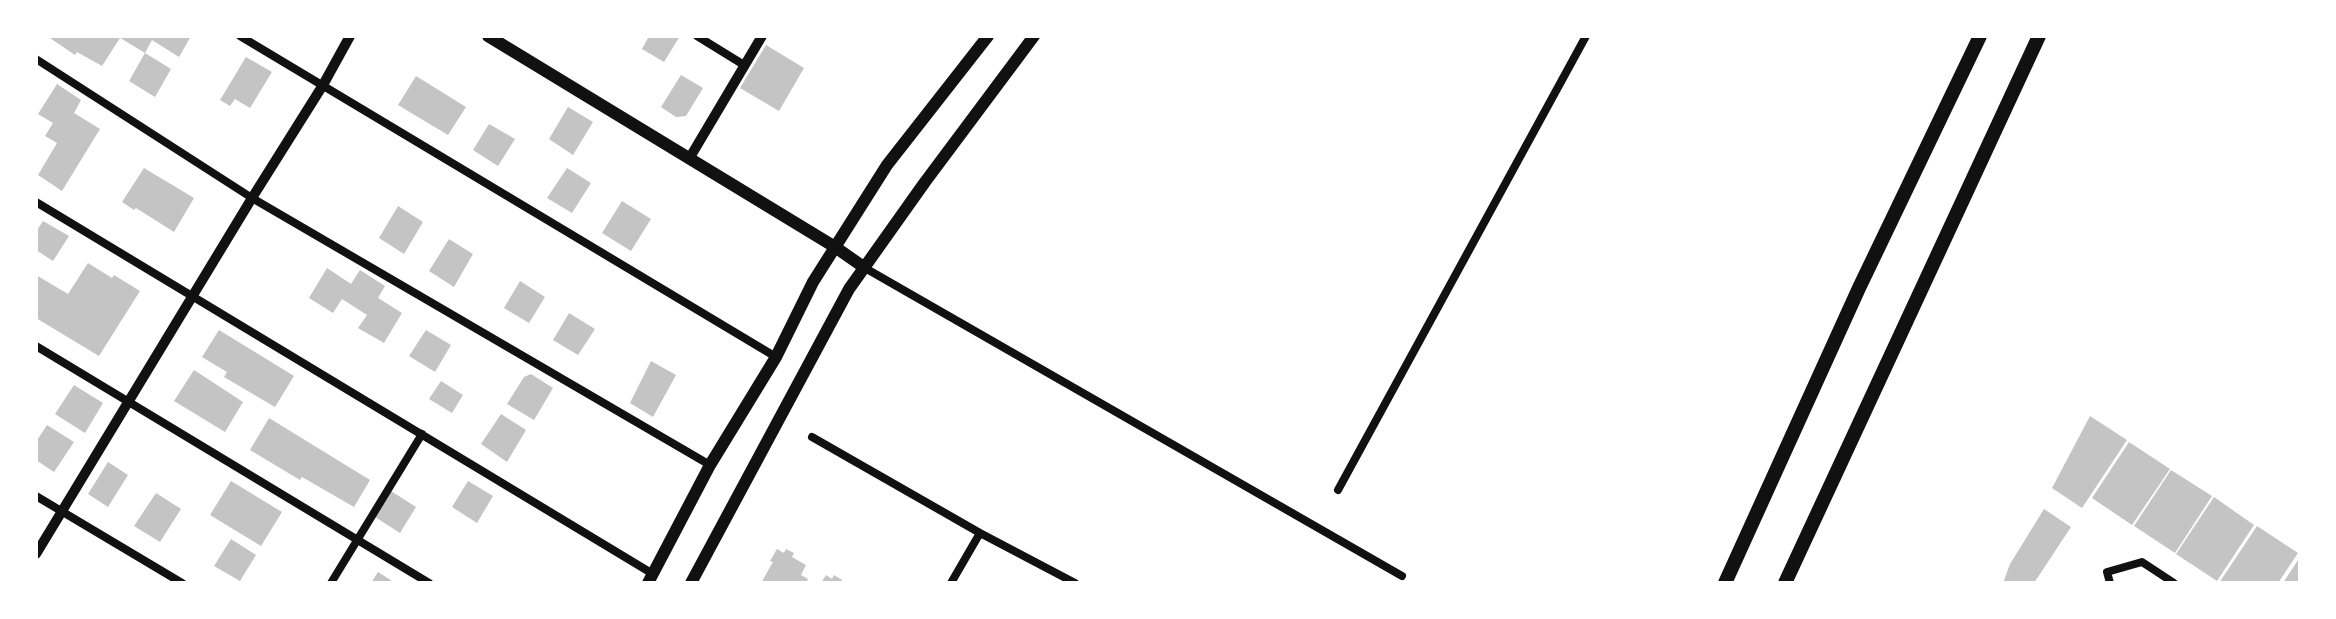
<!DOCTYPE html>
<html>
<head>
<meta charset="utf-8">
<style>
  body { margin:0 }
  #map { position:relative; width:2336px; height:619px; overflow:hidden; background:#fff; font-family:"PT Sans Narrow",sans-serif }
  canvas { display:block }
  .frame { position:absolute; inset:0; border:38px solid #fff; pointer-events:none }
</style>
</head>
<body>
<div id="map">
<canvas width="2336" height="619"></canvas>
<div class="frame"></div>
</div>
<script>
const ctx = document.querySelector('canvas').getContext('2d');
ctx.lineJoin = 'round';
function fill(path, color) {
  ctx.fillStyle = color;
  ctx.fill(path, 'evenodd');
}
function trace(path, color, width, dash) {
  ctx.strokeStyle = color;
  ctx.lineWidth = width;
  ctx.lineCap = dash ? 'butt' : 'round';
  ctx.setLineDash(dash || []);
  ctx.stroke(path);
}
fill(new Path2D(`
  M47,36H117L120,38L102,66L77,52L75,55Z
  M117,36H191L179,57L152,40L145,53Z
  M649,36H680L664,62L642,49Z
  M766,45L804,68L779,111L740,88Z
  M145,53L171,69L155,97L129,81Z
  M246,57L272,72L250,108L235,99L230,106L220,100Z
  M681,75L703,88L686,116L676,117L661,107Z
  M416,76L466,107L448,135L398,105Z
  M57,84L81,100L74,113L100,129L62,191L38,175L57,143L45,136L53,123L38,114Z
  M568,107L593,122L573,155L549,139Z
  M489,124L515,139L498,166L473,150Z
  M144,168L194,198L174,232L136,208L134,210L122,202Z
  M567,168L591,183L572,213L547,198Z
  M622,201L651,219L631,251L602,233Z
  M398,206L423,222L404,254L379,238Z
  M43,221L69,236L53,261L36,250V232Z
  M449,239L473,254L454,287L429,271Z
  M88,263L112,278L114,275L140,291L99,356L36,318V275L68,294Z
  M327,268L351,284L360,270L385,286L378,298L402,313L384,343L358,328L367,315L342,299L333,313L309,298Z
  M520,281L545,297L529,323L504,308Z
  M569,313L595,329L578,355L553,340Z
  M219,330L294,376L275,407L224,377L227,372L202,357Z
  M426,330L451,345L435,372L409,356Z
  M651,361L676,375L653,417L630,403Z
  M194,370L243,402L225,432L174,401Z
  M531,374L553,388L534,420L507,404L524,377Z
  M441,381L463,395L452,413L429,399Z
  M74,385L103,403L85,433L55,414Z
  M501,414L526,430L507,462L481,444Z
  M2090,416L2127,440L2082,508L2052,488Z
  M269,418L370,480L354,507L302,477L300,480L250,450Z
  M47,425L74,442L54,472L36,460V442Z
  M2129,442L2170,469L2132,525L2092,498Z
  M108,462L128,475L108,507L88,494Z
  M2171,470L2212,496L2175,553L2134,526Z
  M231,481L282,512L261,546L210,515Z
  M468,481L493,496L477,523L452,507Z
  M391,491L416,507L400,533L375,517Z
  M156,493L181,509L160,542L134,526Z
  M2214,497L2254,525L2217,581L2176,554Z
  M2044,509L2071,527L2034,583H2003L2010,564Z
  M2257,526L2298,553L2278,583H2219Z
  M231,539L256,555L240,581L214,566Z
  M777,549L784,553L786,549L794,553L792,557L806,565L801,575L808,579L806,583H761L773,562L770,561Z
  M2300,557V583H2283Z
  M378,572L395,583H371Z
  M826,575L832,579L834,575L842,580L841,583H821Z`), '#c4c4c4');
trace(new Path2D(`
  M240,36L776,357
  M697,36L744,65
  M36,59L252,198L710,465
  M36,202L653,574
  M865,268L1402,576
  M36,346L429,583
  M812,437L980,533L1075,583
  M1338,490L1586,36
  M36,496L182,583
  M331,583L422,434
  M951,583L980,533
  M2110,583L2107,572L2142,562L2174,583`), '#111', 8);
trace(new Path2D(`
  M689,159L762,36
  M36,554L252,198L323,85L350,36`), '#111', 10);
trace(new Path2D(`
  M488,36L835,247L865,268
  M648,583L710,465L776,357L813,282L887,165L988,36
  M691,583L849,289L925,182L1034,36`), '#111', 12);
trace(new Path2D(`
  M1725,583L1859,288L1980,36
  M1785,583L2039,36`), '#111', 14);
</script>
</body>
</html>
